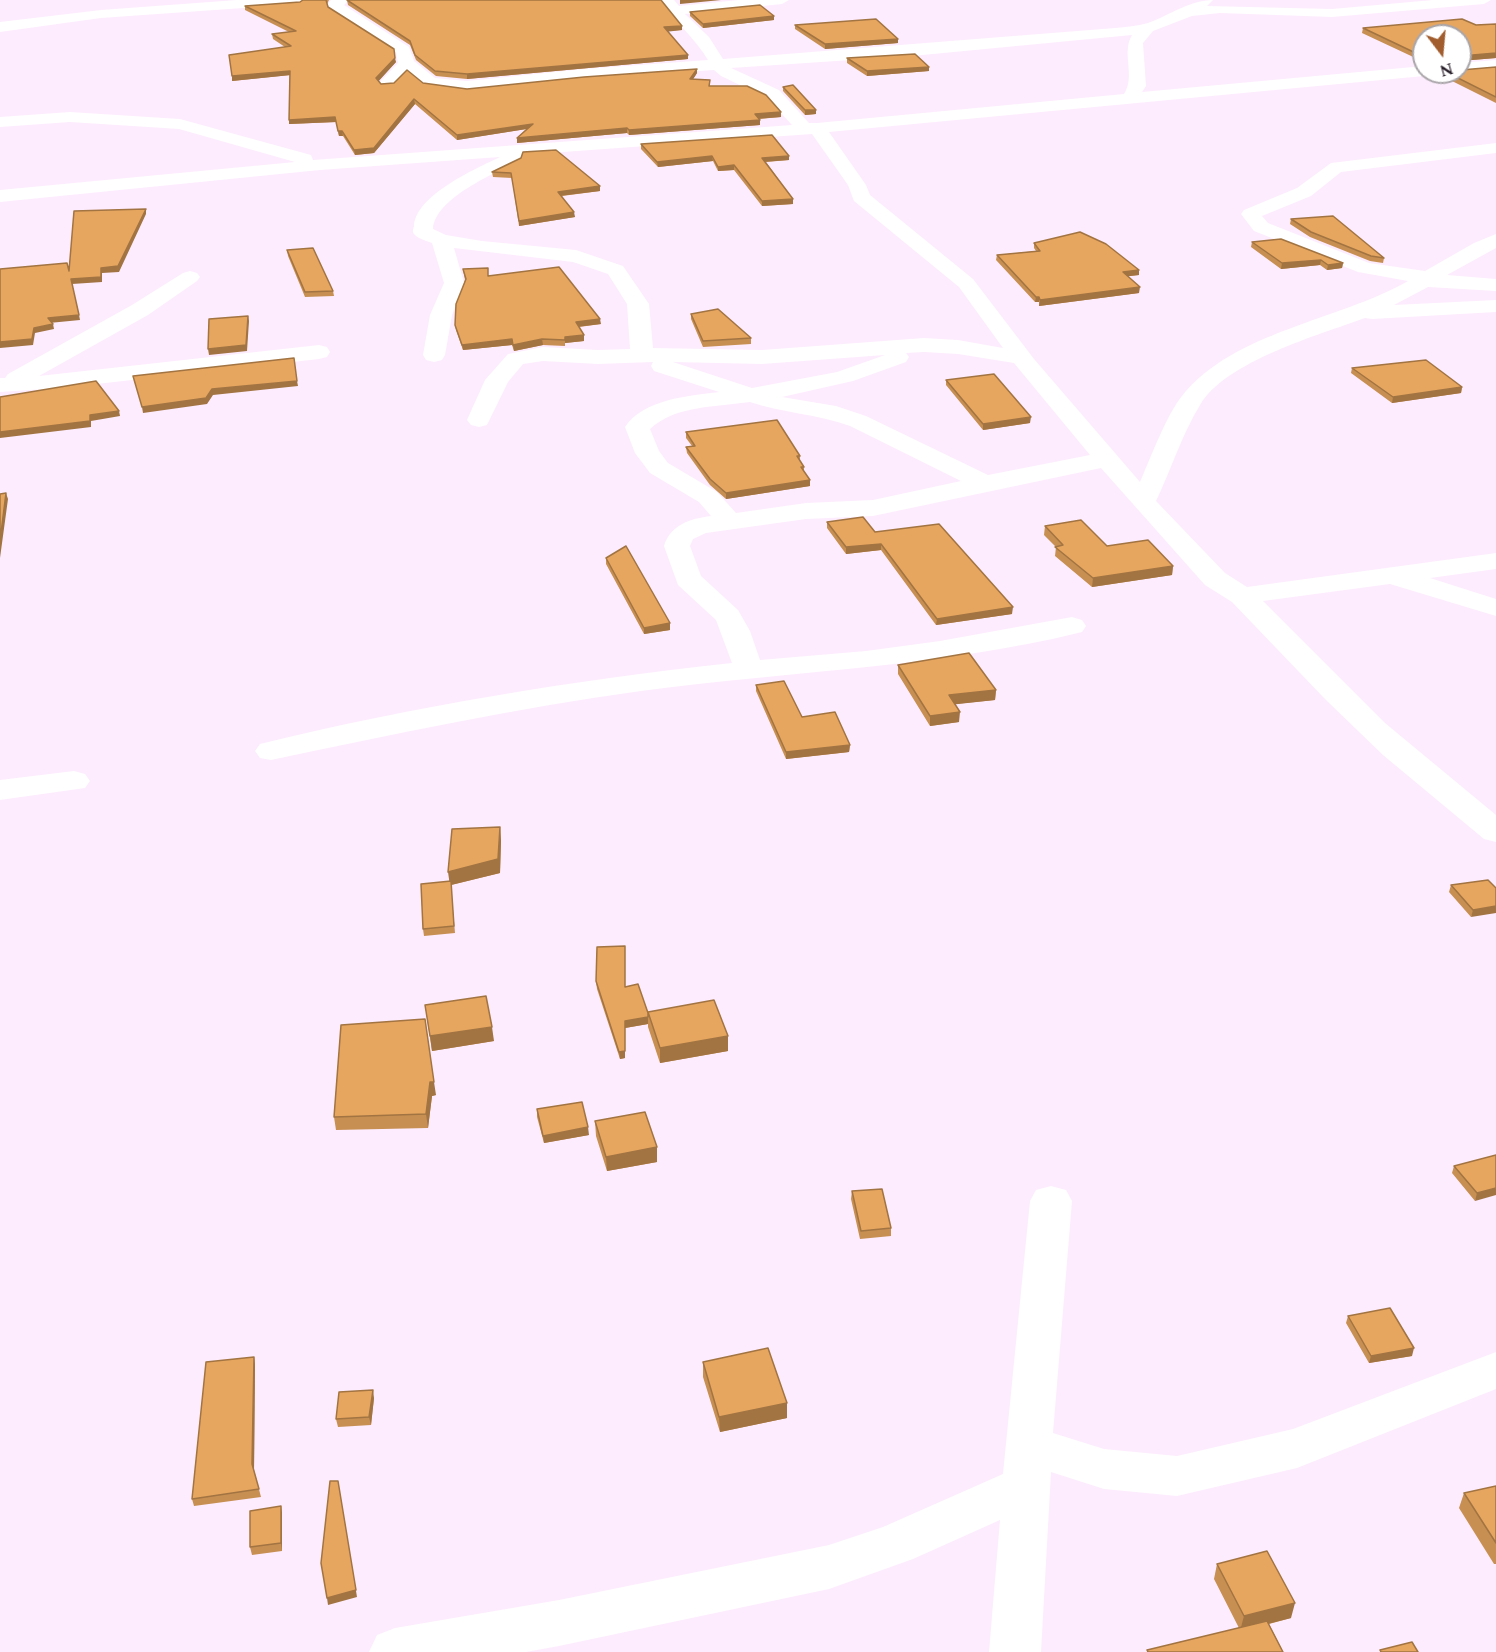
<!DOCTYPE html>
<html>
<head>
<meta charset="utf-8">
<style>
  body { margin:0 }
  #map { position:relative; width:1496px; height:1652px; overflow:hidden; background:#fdecfd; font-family:Spectral,serif }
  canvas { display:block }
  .north { position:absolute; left:1412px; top:24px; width:60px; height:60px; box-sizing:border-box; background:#fff; border:2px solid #a9a5a9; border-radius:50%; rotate:164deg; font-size:16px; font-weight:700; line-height:24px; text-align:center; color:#271d28 }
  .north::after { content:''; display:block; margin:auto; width:21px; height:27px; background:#a15d2e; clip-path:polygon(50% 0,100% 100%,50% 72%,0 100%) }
</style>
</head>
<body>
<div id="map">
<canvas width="1496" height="1652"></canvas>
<div class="north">N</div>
</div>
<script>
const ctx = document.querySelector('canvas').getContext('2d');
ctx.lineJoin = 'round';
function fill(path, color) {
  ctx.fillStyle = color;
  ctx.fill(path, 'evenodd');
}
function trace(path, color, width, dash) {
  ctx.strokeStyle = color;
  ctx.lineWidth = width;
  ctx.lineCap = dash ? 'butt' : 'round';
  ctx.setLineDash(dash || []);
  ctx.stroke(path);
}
fill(new Path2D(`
  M237,0H307L300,4L101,18L0,32V22L101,10Z
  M331,0H349L344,5L409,47L414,61L435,78L467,81L584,69L708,60C695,38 675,22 660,0H674L679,6L739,0H789L782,4L685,14L709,37L723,59L1115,28C1126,27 1137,26 1148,23C1170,15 1190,0 1213,0L1207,6L1332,9L1433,0H1491L1484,4L1332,17L1220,13L1192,16L1153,31L1143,43L1146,86L1142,92L1424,66V72H1431L1424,76L829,132L866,185L870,195L973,279L1034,359L1140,482C1150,459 1167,414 1182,396C1234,331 1338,321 1408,281L1358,272L1254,231L1241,214L1244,210L1297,188L1331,163L1496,143V153L1341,172L1311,196L1262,216L1268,223L1369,263L1425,271L1474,243L1496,234V248L1447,275L1496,279V291L1428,287L1394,305L1496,300V312L1372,319L1365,318C1319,335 1226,361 1200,405C1182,434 1171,470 1156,501L1225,573L1247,587L1496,553V569L1430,578L1496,599V616L1390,584L1263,601L1385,723L1496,815V842L1484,839L1383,755L1325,699L1232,602L1205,585L1101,468L873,516L806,519L706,533L693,539L690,546L701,576L738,610L750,631L760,660L866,651L940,641L1072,617L1082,620L1086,626L1082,632C937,668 788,671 641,691C517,708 394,734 271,760L260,758L255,751L260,744C415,706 574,680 732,663L716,620L678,585L664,546C671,524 690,519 711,516L699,502L650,473L635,453L625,427C644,399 688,396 719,392L654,371L651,366L653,362L598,364L543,361L523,364L508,382L487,425L479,427L471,425L467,420L485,380L508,354L543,347L598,350L630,349L627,304L608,274L573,262L454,248L464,283L452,315L445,355L442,360L434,362L426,360L423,355L430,315L444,283L432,243C427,241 419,239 415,235C412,232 413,230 414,226C416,195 475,169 500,157L320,170L0,202V190L295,162L179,129L70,122L0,127V117L70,112L180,119L311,155L313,160L792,125L767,98L721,76L714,70L584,79L467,91L424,85L407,72L393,86H381L379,83L398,63L396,52L330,9L328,4ZM1132,35C1121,53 1136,76 1124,94L817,123H809L779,90L731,68L912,56ZM812,134L848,185L854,201L959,287L1003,348L958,340L924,338L762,350L653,348L649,304L623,266L576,250L482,241L446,235L433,229C435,198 495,173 520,161L522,155ZM924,352L958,354L1014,363L1090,455L988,475L866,416L836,406L782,397L853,381L906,362L909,357L906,353ZM885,355L837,372L752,388L673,362L762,364ZM750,402C783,413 817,414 850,426L961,481L873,500L806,503L736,513L717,492L668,463L659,451L650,429C676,405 717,407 750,402Z
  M1496,60V70L1460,73L1457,72H1460V63Z
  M190,271L197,273L200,277L197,281L148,315L39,376L319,345L327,347L330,352L327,357L319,359L61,388L0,392V378H5L8,374L132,305L183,273Z
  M74,771L85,774L90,781L85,788L0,800V780Z
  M1051,1186L1066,1190L1072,1201L1053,1433L1104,1449L1177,1456L1293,1429L1496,1352V1389L1297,1468L1177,1496L1104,1489L1051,1472L1041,1652H989L1000,1520L913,1559L829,1589L559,1646L526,1652H369L377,1635L395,1628L559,1600L829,1545L883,1527L1003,1474L1030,1201L1036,1190Z`), '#fff');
fill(new Path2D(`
  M303,0H329L327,4L328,7L396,62L378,81L381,84L423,83L467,89L697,73L693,79L710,86L781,117L759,119L760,120V125L629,135L627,133L517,143V138L526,129L457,140L415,104L374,153L355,155L343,136H339L336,122L289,124L290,75L232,81L285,47L273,39L272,34L289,32L245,10V6L300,2Z
  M347,0L682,26V30L668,31L688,59L467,79L436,76L416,60L410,45L348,5Z
  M690,12L774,20L703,28L690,16Z
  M1496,24V58L1460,61L1424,36V62L1362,33L1363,28L1476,25Z
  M795,25L898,39V43L825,49L795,29Z
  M847,58L929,71L867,76L847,63Z
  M1496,67V103L1444,77L1445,72H1444H1460L1461,70Z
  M783,87L816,114L805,115L783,91Z
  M641,144L789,156V160L766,162L793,199V204L762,206L734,170L718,171L713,161L658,167L641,149Z
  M521,158L600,191L562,196L575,217L519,226L512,178L493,177L492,172Z
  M1291,219L1384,258L1383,263L1370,261L1310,237L1290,224Z
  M1252,242L1343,263L1342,268L1327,270L1320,265L1281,269L1251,247Z
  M1034,243L1139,270V275L1128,276L1139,293L1039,306V302H1035L996,260L997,255L1036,251L1034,248Z
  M287,250L333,291L334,296L305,297L288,256Z
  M463,269L489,276L601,324L579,327L584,341L565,343V346L543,345L514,351L512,345L463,350L456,330L455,325L465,280Z
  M691,314L751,338V344L703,347L691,319Z
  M1352,368L1462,387L1461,393L1392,403L1351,373Z
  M946,380L1030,423L983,430L946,385Z
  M686,432L800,456V461L804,467V472L810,486L726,499L710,485L687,453L686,447L692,446L686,438Z
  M827,522L875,532L1012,614L936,625L881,550L846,554L827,528Z
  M1045,526L1107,546L1173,566L1172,575L1092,587L1055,556L1056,547L1044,535Z
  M606,558L670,630L644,634L606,564Z
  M898,665L996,690L995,700L955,704L959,722L930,726L898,674Z
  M756,685L802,717L850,745L849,752L786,759L756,691Z
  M500,827L501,841L500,873L451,885L455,933L424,936L423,929L449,881Z
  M1488,880L1471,917L1449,892L1451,885Z
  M596,981L625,987L648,1013L728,1051L660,1063L648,1027V1024L625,1028V1058L620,1059L597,989Z
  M425,1005L494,1041L432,1051Z
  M341,1025L436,1095L432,1096L428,1128L336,1130L334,1117Z
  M537,1109L589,1135L544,1143L537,1117Z
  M595,1121L657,1162L607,1171L596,1136Z
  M1496,1155L1475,1201L1452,1173L1454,1166Z
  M852,1191L891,1228V1236L860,1239L851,1199Z
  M1348,1316L1412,1356L1369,1363L1346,1323Z
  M254,1357L255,1365L254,1470L261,1497L194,1506L192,1499Z
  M703,1362L787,1418L720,1432L703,1377Z
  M374,1398L371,1425L338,1427L336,1419Z
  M1496,1486V1564H1494L1459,1508L1464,1493Z
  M282,1513V1551L252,1555L250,1547Z
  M1217,1564L1291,1618L1269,1624L1283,1652H1147V1650L1239,1628L1214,1579Z`), '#c78f52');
fill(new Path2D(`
  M680,0H721L680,4Z
  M774,16V20L703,28V24Z
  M682,26V30L665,32L664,27Z
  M898,39V43L825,49V44Z
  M1496,53V58L1460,61L1461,56Z
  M688,55V59L467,79V74Z
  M395,58L396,62L377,83L376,78Z
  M929,67V71L867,76V71Z
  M697,69V73L690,84V79Z
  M290,71L291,75L232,81V76Z
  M414,99L415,104L374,153L355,155L354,150Z
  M805,110H816V114L805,115Z
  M781,112V117L755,119V114Z
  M335,117L336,122L289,124V120Z
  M760,120V125L629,135V130Z
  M533,124V128L457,140V135Z
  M627,128V133L517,143V138Z
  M338,131H342L343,136H339Z
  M712,156L713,161L658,167L657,162Z
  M789,156V160L762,162V158Z
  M734,165V170L718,171V167Z
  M600,186V191L559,196L558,192Z
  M793,199V204L762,206V201Z
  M146,209V214L119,272L102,273V282L72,284L71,279L101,268Z
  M574,212L575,217L519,226V221Z
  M1321,260L1320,265L1281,269L1282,263Z
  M1343,263L1342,268L1327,270L1328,265Z
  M1139,270V275L1122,277L1123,272Z
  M1140,287L1139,293L1039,306L1040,300Z
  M1036,297H1039V302H1035Z
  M79,315L80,320L49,323L48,318Z
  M248,316L249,321L247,351L209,355L208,349Z
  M600,319L601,324L576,327V322Z
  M53,324L54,329L35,333L33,345L0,348V342L34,328Z
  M584,335V341L565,343V337Z
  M512,339V345L463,350L462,345Z
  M542,339L543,345L514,351L513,345Z
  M297,381L298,386L213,395L207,404L143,413L142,407L212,389Z
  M1462,387L1461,393L1392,403L1393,397Z
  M119,411L120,416L91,421V427L0,438V432L90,415Z
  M1031,417L1030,423L983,430V424Z
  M810,480V486L726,499V493Z
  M6,493L8,499L0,558V541Z
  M881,544V550L846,554V547Z
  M1173,566L1172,575L1092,587L1093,578Z
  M1013,607L1012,614L936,625L937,619Z
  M670,623V630L644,634V628Z
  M996,690L995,700L949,705V695Z
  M960,712L959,722L930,726V716Z
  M850,745L849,752L786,759V752Z
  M500,827L501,841L500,873L451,885L455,933L451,885L450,886L448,872Z
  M1496,906V913L1471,917L1473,910Z
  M648,1017V1024L625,1028V1058L620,1059L619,1052L625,1021Z
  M492,1027L494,1041L432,1051L430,1036Z
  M728,1036V1051L660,1063V1048Z
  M430,1082H434L436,1095L432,1096L428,1128L426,1114Z
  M588,1127L589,1135L544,1143L543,1136Z
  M657,1147V1162L607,1171L606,1157Z
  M1496,1188V1195L1475,1201L1477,1193Z
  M1414,1348L1412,1356L1369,1363L1371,1356Z
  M254,1357L255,1365L254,1471L252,1464Z
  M373,1390L374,1398L371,1425L369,1417Z
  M787,1403V1418L720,1432L719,1417Z
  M338,1481L357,1597L328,1605L327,1598Z
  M281,1506L282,1513V1551L281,1543Z
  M1295,1603L1291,1618L1240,1631L1244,1616Z`), '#a27442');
const building = new Path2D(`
  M303,0H326L328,7L394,49L395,58L376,78L381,84L394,83L407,70L423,83L467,89L584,77L697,69L690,79L710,80L709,86H747L766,95L781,112L755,114L760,120L629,130L627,128L517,138L533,124L457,135L414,99L374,148L354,150L342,131H338L335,117L289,120L290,71L232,76L229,55L291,46L272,34L296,31L245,6L300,2Z
  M347,0H661L682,26L664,27L688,55L467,74L435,71L415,55L410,41Z
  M760,5L774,16L703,24L690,12Z
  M876,19L898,39L825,44L795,25Z
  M1462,19L1476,25L1496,24V53L1461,56L1460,59V36H1424V57L1363,28Z
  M915,54L929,67L867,71L847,58Z
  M1496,67V97L1446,72H1460V69L1461,70Z
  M793,85L816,110H805L783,87Z
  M772,135L789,156L762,158L793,199L762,201L734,165L718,167L712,156L657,162L641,144Z
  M556,150L600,186L558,192L574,212L519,221L511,173L492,172L521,158L523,152Z
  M146,209L118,266L101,268V277L71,279L79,315L48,318L53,324L34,328L32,339L0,342V269L67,263L69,271L74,211Z
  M1333,216L1384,258L1371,256L1311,232L1291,219Z
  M1080,232L1106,244L1139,270L1123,272L1140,287L1040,300L1039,297H1036L997,255L1040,251L1034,243Z
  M1281,239L1343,263L1328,265L1321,260L1282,263L1252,242Z
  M313,248L333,291L305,292L287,250Z
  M559,267L600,319L576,322L584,335L565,337V340L542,339L513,345L512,339L462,345L455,325L456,304L466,279L463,269L488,268V276Z
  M718,309L751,338L703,341L691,314Z
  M248,316L246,345L208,349L209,319Z
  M294,358L297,381L212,389L206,398L142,407L133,376Z
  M1426,360L1462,387L1393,397L1352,368Z
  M994,374L1031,417L983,424L946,380Z
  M96,381L119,411L90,415V421L0,432V397Z
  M777,420L800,456H797L804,467H801L810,480L726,493L710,479L686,447L695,446L686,432Z
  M6,493L0,541V494Z
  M863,517L875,532L939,524L1013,607L937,619L881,544L846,547L827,522Z
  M1081,520L1107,546L1148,540L1173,566L1093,578L1055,547L1063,545L1045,526Z
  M626,546L670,623L644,628L606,558Z
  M969,653L996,690L949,695L960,712L930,716L898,665Z
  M784,681L802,717L835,712L850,745L786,752L756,685Z
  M500,827L498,859L448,872L452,829Z
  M1488,880L1496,888V906L1473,910L1451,885Z
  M451,881L454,926L423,929L421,884Z
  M625,946V987L638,984L648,1013V1017L625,1021V1051L619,1052L596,981L597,947Z
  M486,996L492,1027L430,1036L425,1005Z
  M714,1000L728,1036L660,1048L648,1012Z
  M425,1019L434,1082H430L426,1114L334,1117L341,1025Z
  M582,1102L588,1127L543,1136L537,1109Z
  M645,1112L657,1147L606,1157L595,1121Z
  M1496,1155V1188L1477,1193L1454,1166Z
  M882,1189L891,1228L861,1231L852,1191Z
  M1390,1308L1414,1348L1371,1356L1348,1316Z
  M768,1348L787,1403L719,1417L703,1362Z
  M254,1357L252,1464L259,1489L192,1499L206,1362Z
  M373,1390L369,1417L336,1419L339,1392Z
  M330,1481H338L356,1590L327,1598L321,1563Z
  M1496,1486V1543L1464,1493Z
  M281,1506V1543L250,1547V1511Z
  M1267,1551L1295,1603L1244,1616L1217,1564Z
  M1267,1621L1283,1652H1148L1147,1650Z
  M1412,1642L1418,1652H1381L1380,1650Z`);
fill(building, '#e7a65f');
trace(building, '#a27442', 1.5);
</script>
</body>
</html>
